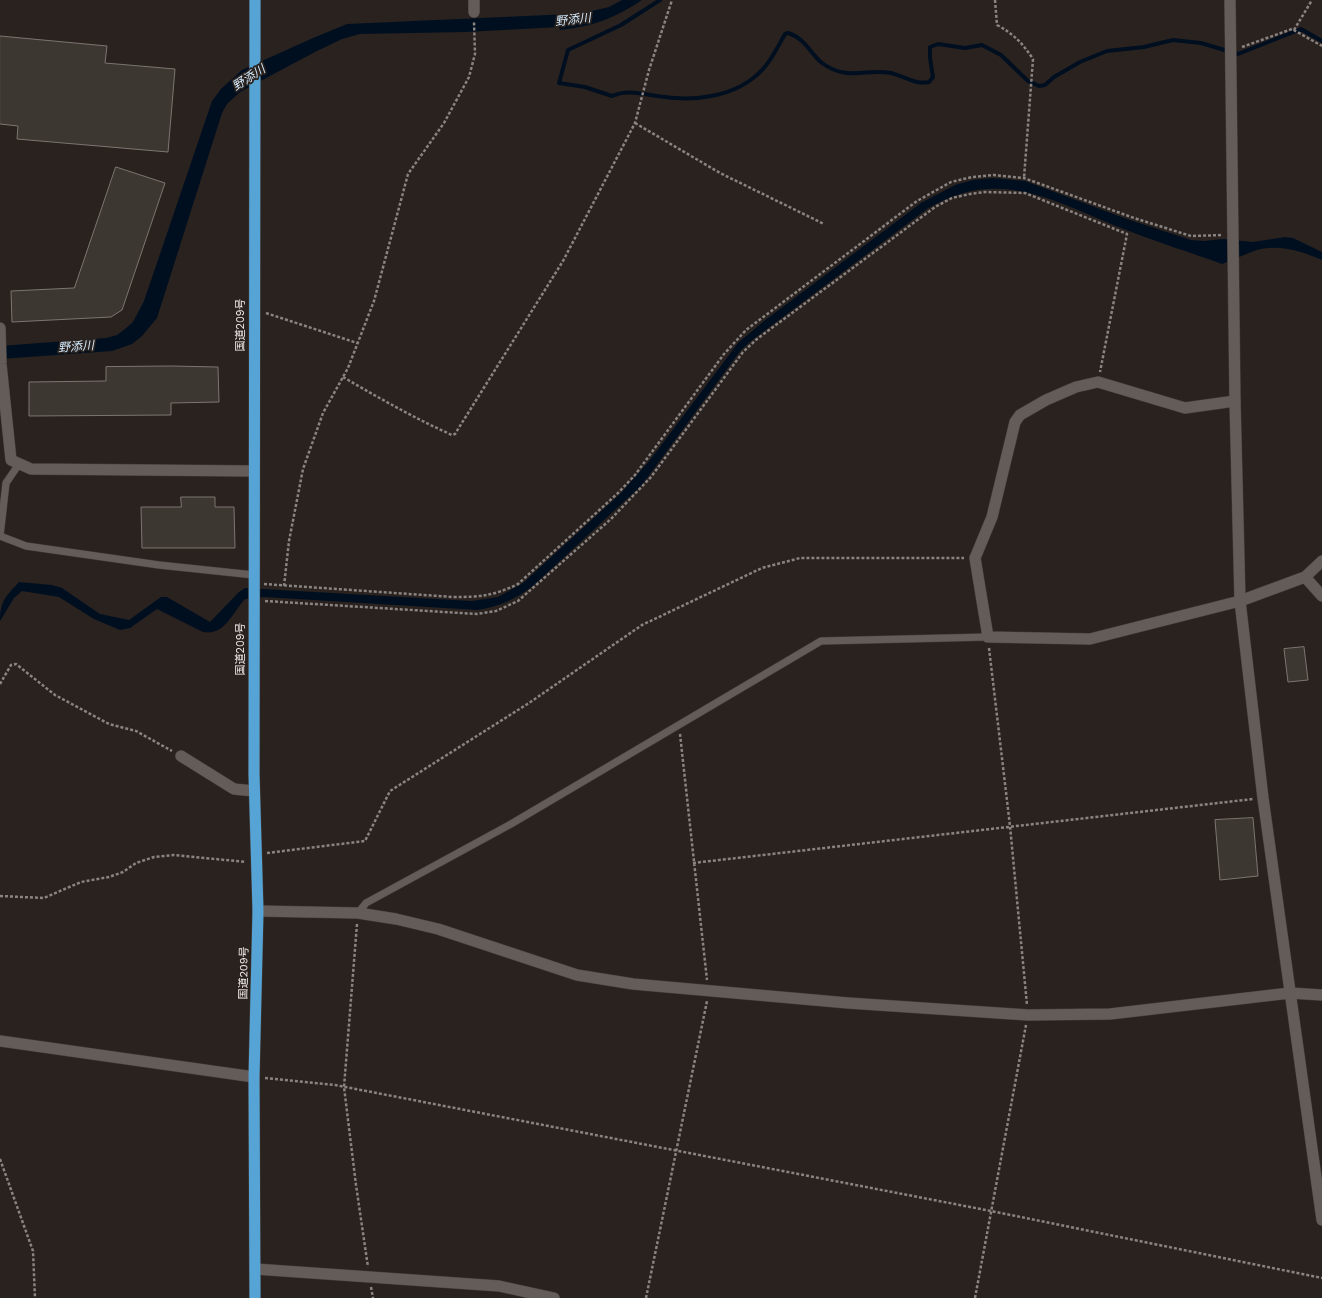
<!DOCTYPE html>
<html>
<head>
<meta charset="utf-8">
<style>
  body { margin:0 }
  canvas { display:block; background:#29221f }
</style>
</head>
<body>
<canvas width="1322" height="1298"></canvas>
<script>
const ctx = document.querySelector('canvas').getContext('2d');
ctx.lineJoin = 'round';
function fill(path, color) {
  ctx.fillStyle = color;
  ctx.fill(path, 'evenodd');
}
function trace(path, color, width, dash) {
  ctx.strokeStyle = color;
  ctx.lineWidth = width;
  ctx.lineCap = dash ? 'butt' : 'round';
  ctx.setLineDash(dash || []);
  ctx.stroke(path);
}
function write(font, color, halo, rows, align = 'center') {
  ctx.font = font + ' "Work Sans","Noto Sans JP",sans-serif';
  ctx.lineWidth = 3.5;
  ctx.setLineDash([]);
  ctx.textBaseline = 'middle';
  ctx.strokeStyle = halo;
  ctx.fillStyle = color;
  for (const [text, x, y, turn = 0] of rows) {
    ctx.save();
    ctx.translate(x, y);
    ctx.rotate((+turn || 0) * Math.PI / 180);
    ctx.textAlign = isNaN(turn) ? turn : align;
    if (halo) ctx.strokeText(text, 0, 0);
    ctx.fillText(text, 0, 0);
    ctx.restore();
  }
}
fill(new Path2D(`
  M622,0H642C616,18 591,27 560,30L559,27L466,32L360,34L342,39L315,52L240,92L227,104L222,113L157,318L142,336L132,344L112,351L0,359V346L106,338L117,335L125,329L133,322L144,301L212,101L221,89L242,70L313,38L347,24L570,14V16L609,7Z
  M993,178L1025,181L1127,219L1191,240L1204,241L1223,239L1253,242L1285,237L1293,238L1322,252V260C1302,251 1276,243 1254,251C1243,255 1233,260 1222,264C1189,252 1156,242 1124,229C1055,202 999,165 927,209L751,341L741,350L642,485L534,585C516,599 499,607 477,610L264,597L245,599C232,613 225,636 203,632L157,609L130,628L120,630L94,619L59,597L22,591L14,598L0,621C0,601 6,596 19,582L52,585L62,588L100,614L129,620L161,597H167L210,622L239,592L245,588L472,601L498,597L523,583L621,493L650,460L738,343L764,321L921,203L955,185L973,180Z`), '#000f20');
trace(new Path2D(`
  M660,0L621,25L568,50L559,83L585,87L612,96C627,89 642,94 657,96C692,102 736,98 762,70C772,60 778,46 785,34L788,33C805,38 810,53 822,63C848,82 866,68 891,73C904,76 915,85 929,82L933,77L930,58V47L938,44L965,48L982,45L1001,55L1028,81L1039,86L1045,85L1054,77L1080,62L1107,51L1144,47L1173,40L1201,43L1238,54L1301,29L1322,41`), '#000f20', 4);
const building = new Path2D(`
  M0,36L107,46L105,63L175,69L168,152L17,139L18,126L0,124Z
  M116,167L165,183L122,310L111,317L12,322L11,291L74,288Z
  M171,366L218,367L219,402L171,403V415L29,416V382L106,381V367Z
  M181,497H215V507H234L235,548H142L141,507H181Z
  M1304,647L1308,680L1288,682L1284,649Z
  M1253,818L1258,876L1220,880L1215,820Z`);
fill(building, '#3d3732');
trace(building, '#7c7570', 1);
const service = new Path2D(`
  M0,536L26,546L159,565L254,575
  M0,536L6,483L19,464
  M358,913L366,903L511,824L821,641L988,637`);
const minor = new Path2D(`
  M474,0V12
  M0,328L1,364L11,460L31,469L254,471
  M1235,401L1185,408L1098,382L1076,387L1046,400L1020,415L1015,422L992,517L975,558L988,637L1090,639L1240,601L1305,577L1322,561
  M1305,577L1322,596
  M181,756L234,789L254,791
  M1290,993L1322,995
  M0,1041L254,1077
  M255,1269L499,1286L554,1298`);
const tertiary = new Path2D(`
  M1230,0L1235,401L1240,601L1263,798L1322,1220
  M258,911L358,913L396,919L438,929L577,975L633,984L848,1003L1028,1015L1110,1014L1290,993`);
const trunk = new Path2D(`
  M255,1298L254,1077L258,911L254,774L255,0`);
trace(service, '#433e3b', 8);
trace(minor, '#433e3b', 12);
trace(tertiary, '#433e3b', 12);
trace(trunk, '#433e3b', 12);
trace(new Path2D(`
  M995,0L997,25C1014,34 1023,44 1033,59L1024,178
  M1294,30L1312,0
  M1242,47L1292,29L1322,46
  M635,123L720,173L824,224
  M266,313L357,343
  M343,377C379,398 414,418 452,435L455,434L563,261L635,123L649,70L672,0
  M264,584L453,597C480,597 493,596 518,584L618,493L635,475L724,354L746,330L917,201L951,182L972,177L994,175L1024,178L1134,218L1191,236L1223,235
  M284,586L289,541L303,469L323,413L348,368L374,301L408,174L444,123L469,77L475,54L474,22
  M265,601L477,614L496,611L518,601L611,519L651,477L743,352L757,339L935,207L952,198L970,194L985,192L1025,193L1127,234L1100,372
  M989,648L1010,826L1027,1005
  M0,684L11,665L16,664L55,695L109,724L136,731L172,751
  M680,734L707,980
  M267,853L365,841L390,791L529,703L642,625L762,568L800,558H964
  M693,863L1253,799
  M0,896L44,898L81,882L109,877L123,872L136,863L154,857L174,855L246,862
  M357,924L344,1087L356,1185L368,1267
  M265,1078L335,1085L991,1211L1322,1278
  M0,1159L33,1251L35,1298
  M371,1287L373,1298
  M646,1298L707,1001
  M975,1298L1026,1025`), '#898381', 2.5, [3, 2]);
trace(service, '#645c58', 7);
trace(minor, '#645c58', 11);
trace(tertiary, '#645c58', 11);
trace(trunk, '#56a3d6', 11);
write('11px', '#f2edeb', '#29221f', [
  ["国道209号",241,325,-90],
  ["国道209号",241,649,-90],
  ["国道209号",244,973,-89]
]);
write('italic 12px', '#d1e8fa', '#29221f', [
  ["野添川",573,20,-6],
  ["野添川",249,78,-33],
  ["野添川",76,347,-4]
]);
</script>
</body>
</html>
